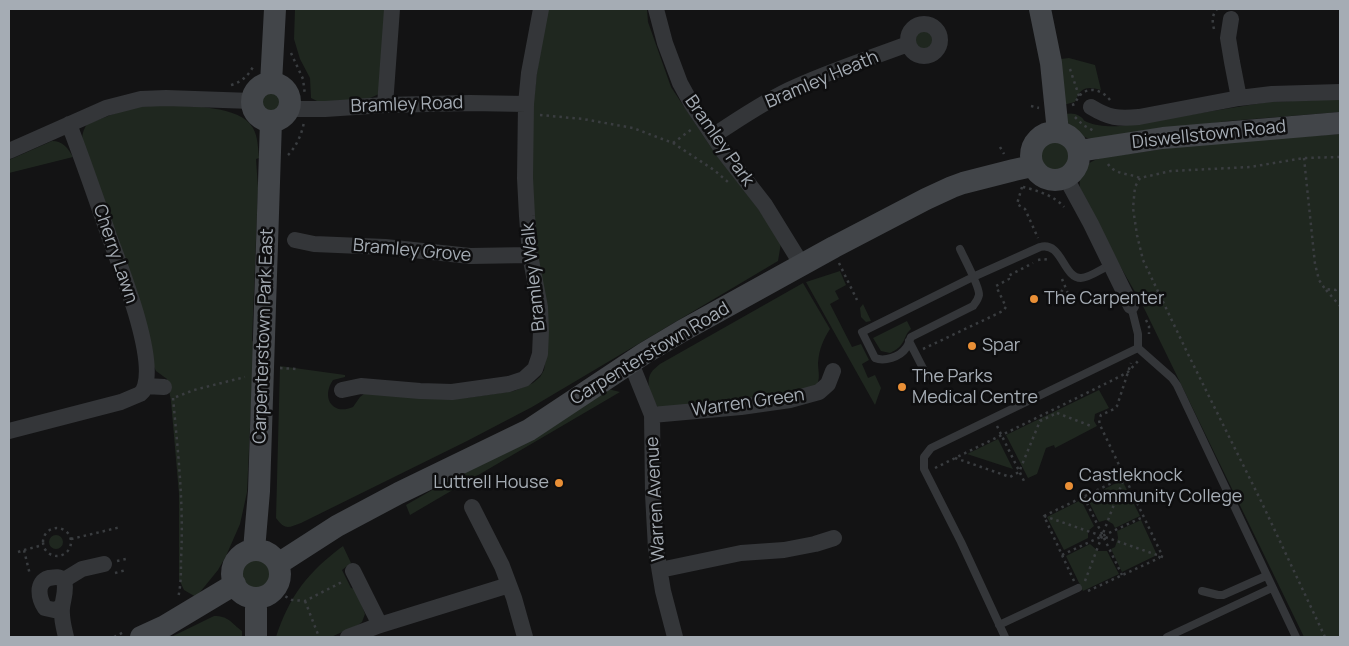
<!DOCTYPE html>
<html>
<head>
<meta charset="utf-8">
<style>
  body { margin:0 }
  #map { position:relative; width:1349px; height:646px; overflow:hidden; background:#131314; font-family:Manrope,sans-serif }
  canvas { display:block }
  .frame { position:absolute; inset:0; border:10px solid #a5acb4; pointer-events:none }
</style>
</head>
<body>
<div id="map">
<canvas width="1349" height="646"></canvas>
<div class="frame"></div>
</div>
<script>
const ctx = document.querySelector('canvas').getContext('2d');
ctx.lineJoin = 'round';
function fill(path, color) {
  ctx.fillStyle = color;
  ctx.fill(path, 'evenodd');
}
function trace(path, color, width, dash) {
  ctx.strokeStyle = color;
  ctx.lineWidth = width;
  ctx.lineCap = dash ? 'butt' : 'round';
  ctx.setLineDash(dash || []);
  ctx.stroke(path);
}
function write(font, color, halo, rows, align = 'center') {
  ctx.font = font + ' Manrope,sans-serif';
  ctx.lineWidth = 5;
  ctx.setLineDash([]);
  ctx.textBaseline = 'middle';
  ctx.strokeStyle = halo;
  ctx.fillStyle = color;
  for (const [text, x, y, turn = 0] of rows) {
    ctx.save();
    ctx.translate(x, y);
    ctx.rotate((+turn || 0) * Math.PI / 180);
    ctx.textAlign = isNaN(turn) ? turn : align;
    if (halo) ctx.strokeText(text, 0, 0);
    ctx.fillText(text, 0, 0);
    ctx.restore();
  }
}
fill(new Path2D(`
  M295,9H385L379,94L368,99L319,102L311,98L310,78L300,59L294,39Z
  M548,9H647L648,22L671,87L710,146L759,210L781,243L778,261L532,407L467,441L301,523C288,528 285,530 276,518L280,366L345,375V377L333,380C321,397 332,416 353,407L360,397L365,393L465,398L514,391L533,383L540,377L544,370L546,358L538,257L532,203L533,105L538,65Z
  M915 40a9 9 0 1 1 18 0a9 9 0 1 1-18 0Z
  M1069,58L1095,65L1101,90C1087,86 1080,87 1075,102L1063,105L1061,59Z
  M259 102a12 12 0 1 1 24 0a12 12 0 1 1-24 0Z
  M1340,99V112L1228,121L1092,139C1076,136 1069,129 1065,114C1070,113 1076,113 1081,117C1085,120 1082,120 1087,122C1096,126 1110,127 1120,126L1268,102Z
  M169,105C192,107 240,105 253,128C258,137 258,148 259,158L256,159L258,188L252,341L254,342L247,492L244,506L240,524L226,556L218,570L196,597L184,590L179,579V494L171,401L167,379L156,371L154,367L82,143C82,135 83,130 87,124L132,107Z
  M1340,134V637H1304L1142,304L1109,247L1080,188C1079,178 1081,168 1091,162C1102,155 1123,155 1136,153C1203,142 1272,139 1340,134Z
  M52,141C63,141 68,148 73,157L9,173V160Z
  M1041 156a14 14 0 1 1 28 0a14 14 0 1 1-28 0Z
  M840,271L846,285L835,291L839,299L830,304L852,347L861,344L869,360L862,364L868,378L875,375L881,388L875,405L806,282Z
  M803,283L830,329C823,340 819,349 818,363C818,371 821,379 816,386L783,396L659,408C651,400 645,382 651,373C653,369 657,367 660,364Z
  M863,304L871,321L866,322L861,317L860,308Z
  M907,321L911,329C905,334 906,339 901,345C899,348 894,351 890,353L881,351L873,338Z
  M608,389L620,392L410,515L406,505Z
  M1099,390L1109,408L1095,414L1094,421L1097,426L1055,448L1054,445L1046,448L1037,474L1028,478L1006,435Z
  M998,439L1013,469L967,454Z
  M1122,480L1140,516L1115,528L1113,524L1106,520L1099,522L1087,498Z
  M1081,500L1094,526L1088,531V538L1064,550L1047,517Z
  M1141,520L1157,555L1122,572L1111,549L1115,547L1118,538L1117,531Z
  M49 542a7 7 0 1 1 14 0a7 7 0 1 1-14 0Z
  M1090,544L1098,551H1107L1119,574L1083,591L1066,556Z
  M343,546L351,563L342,570L351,588L356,589L365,614L362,622L358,625L331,637H276C290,595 308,572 343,546Z
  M241 574a15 15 0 1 1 30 0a15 15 0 1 1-30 0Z
  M214,616C229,616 231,623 242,631V637H171Z`), '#1f271f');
trace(new Path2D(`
  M1214,29C1212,21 1212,15 1217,9
  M291,53L303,79L305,95
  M1070,69L1079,96
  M231,85C242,82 249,75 254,65
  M1072,105L1075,104C1081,86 1099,86 1110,100
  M1031,106L1039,108
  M540,115L583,119L633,128L673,143L714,170L728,182
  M1075,117L1083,125L1094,131
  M673,143L692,129
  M1000,147L1004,154
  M288,155C296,147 302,134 304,122
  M1304,158L1315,264L1319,280L1325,289L1336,290L1340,288
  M1108,164C1115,175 1129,173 1140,178
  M1022,187L1017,204L1025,209L1038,238
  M1023,187C1036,190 1055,196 1064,207
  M1038,260L1043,259L1050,260
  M839,263L857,300
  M1062,279L1069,296
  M1326,290L1340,306
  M1061,292L1065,287
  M1144,300L1158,293
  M1146,320L1149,326V334
  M923,349L1003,311L1006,307L996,286L1009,279L1008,276L1033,263
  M280,368L296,369
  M176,397L194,390L245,377
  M173,398C178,452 184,505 181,560C181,572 181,586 178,598
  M1057,413L1091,426
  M997,426L1025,483
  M955,458L1010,477L1019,472L1040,421L1057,413
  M935,468L1113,380L1128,372L1139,360
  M1084,497L1122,575
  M1044,516L1163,557
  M43 542a14 14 0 1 1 28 0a14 14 0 1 1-28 0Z
  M71,539L121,527
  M24,550L43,545
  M18,552L24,550L30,575
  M1062,555L1143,517
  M117,561L126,559
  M115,573L126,570
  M1074,581L1044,516L1124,477
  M1085,581L1124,478
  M274,590L292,600L305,601L342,582
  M1088,591L1159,558L1161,553L1100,425L1099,420L1101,415L1114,409L1117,406L1131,363
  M305,601L319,637
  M114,637L124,632
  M1325,637L1261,501L1187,352L1143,260L1137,235L1133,208L1135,187L1140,178L1171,171L1250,167L1304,158L1340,157`), '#3a3d40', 2.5, [2.5, 4]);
trace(new Path2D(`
  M960,249C964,258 980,287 979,295C978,300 976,302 973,306L911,337C909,341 909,345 906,348C900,357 884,362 875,358L862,332L973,277L1040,247C1062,241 1063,278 1081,278C1089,278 1103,268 1110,265
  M909,341L927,376
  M1138,348L1172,378L1177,385L1296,637
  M1202,591L1218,595H1223L1266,576
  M999,625L1078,588
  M1005,637L961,542L924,469V457L931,448L1138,348V334L1131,306
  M1167,637L1272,588`), '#343639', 8);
trace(new Path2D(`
  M656,9L665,43L680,83L691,103L723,151L765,205L802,265
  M1231,19L1228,38L1232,62L1239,98
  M908 40a16 16 0 1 1 32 0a16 16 0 1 1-32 0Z
  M385,105L392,9
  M1091,107C1109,118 1118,119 1139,117L1239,98L1272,94L1340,92
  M289,109H325L385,105L470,103L526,104
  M69,124C83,161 96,198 109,236C121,269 155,353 145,386
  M713,136C737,120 762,103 789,90C827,72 868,59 908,44
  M9,151L106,108L141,99L166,98L252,101
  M1066,178L1091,224L1131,306
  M295,240L314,244L385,247L470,256L530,255
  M629,364L635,373L652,415L653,494L656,549L663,591L675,637
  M342,390L361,386L420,391L452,392L509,384L524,379L535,369L540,354L541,331L540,307L530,255L527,216L525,178L526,104L529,73L541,9
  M652,415L741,407L790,400L819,392L828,384L833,371
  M9,431L121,402L140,394L143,391L145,386L164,387
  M472,507L502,566L514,598L525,637
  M660,570L741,553L784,550L815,544L834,538
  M353,571L380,625
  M64,580C67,590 63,598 62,608C61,618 64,628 66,637
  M62,607L54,610L45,608C39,599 35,582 49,578C55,577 59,576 64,580L82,569L104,564
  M348,637L380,625L509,585`), '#343639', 16);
trace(new Path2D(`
  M1040,9L1051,63L1058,132
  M252 102a19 19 0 1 1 38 0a19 19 0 1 1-38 0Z
  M271,83L275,9
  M1031 156a24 24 0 1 1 48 0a24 24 0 1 1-48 0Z
  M1079,151L1163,138L1340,123
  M254,550L259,491L271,121
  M232 574a24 24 0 1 1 48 0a24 24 0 1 1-48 0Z
  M278,564L337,526L399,493L529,430L645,353L682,331L834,247L926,199L952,187L963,183L1014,170L1032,166
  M141,637L165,626L235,584
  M256,637V598`), '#424549', 22);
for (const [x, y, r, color] of [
  [1034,299,5,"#e98f36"],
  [972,346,5,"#e98f36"],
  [902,387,5,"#e98f36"],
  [559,483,5,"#e98f36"],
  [1069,486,5,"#e98f36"]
]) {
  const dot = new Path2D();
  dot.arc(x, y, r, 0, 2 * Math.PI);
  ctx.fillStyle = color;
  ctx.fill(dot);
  trace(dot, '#0e0e0f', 2);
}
write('18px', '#a5acb4', '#0e0e0f', [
  ["Bramley Heath",822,80,-23],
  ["Bramley Road",407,105,-2],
  ["Diswellstown Road",1209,135,-6],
  ["Bramley Park",719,141,55],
  ["Bramley Grove",412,251,5],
  ["Cherry Lawn",115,254,71],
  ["Bramley Walk",534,277,-96],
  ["Carpenterstown Park East",264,336,-88],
  ["Carpenterstown Road",650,354,-31],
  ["Warren Green",748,403,-8],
  ["Warren Avenue",656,499,-93]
]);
write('18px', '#a5acb4', '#0e0e0f', [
  ["The Carpenter",1044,299],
  ["Spar",982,346],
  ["The Parks",912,377],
  ["Medical Centre",912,398],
  ["Castleknock",1079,476],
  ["Community College",1079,497],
  ["Luttrell House",549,483,"right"]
], 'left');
</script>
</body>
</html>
